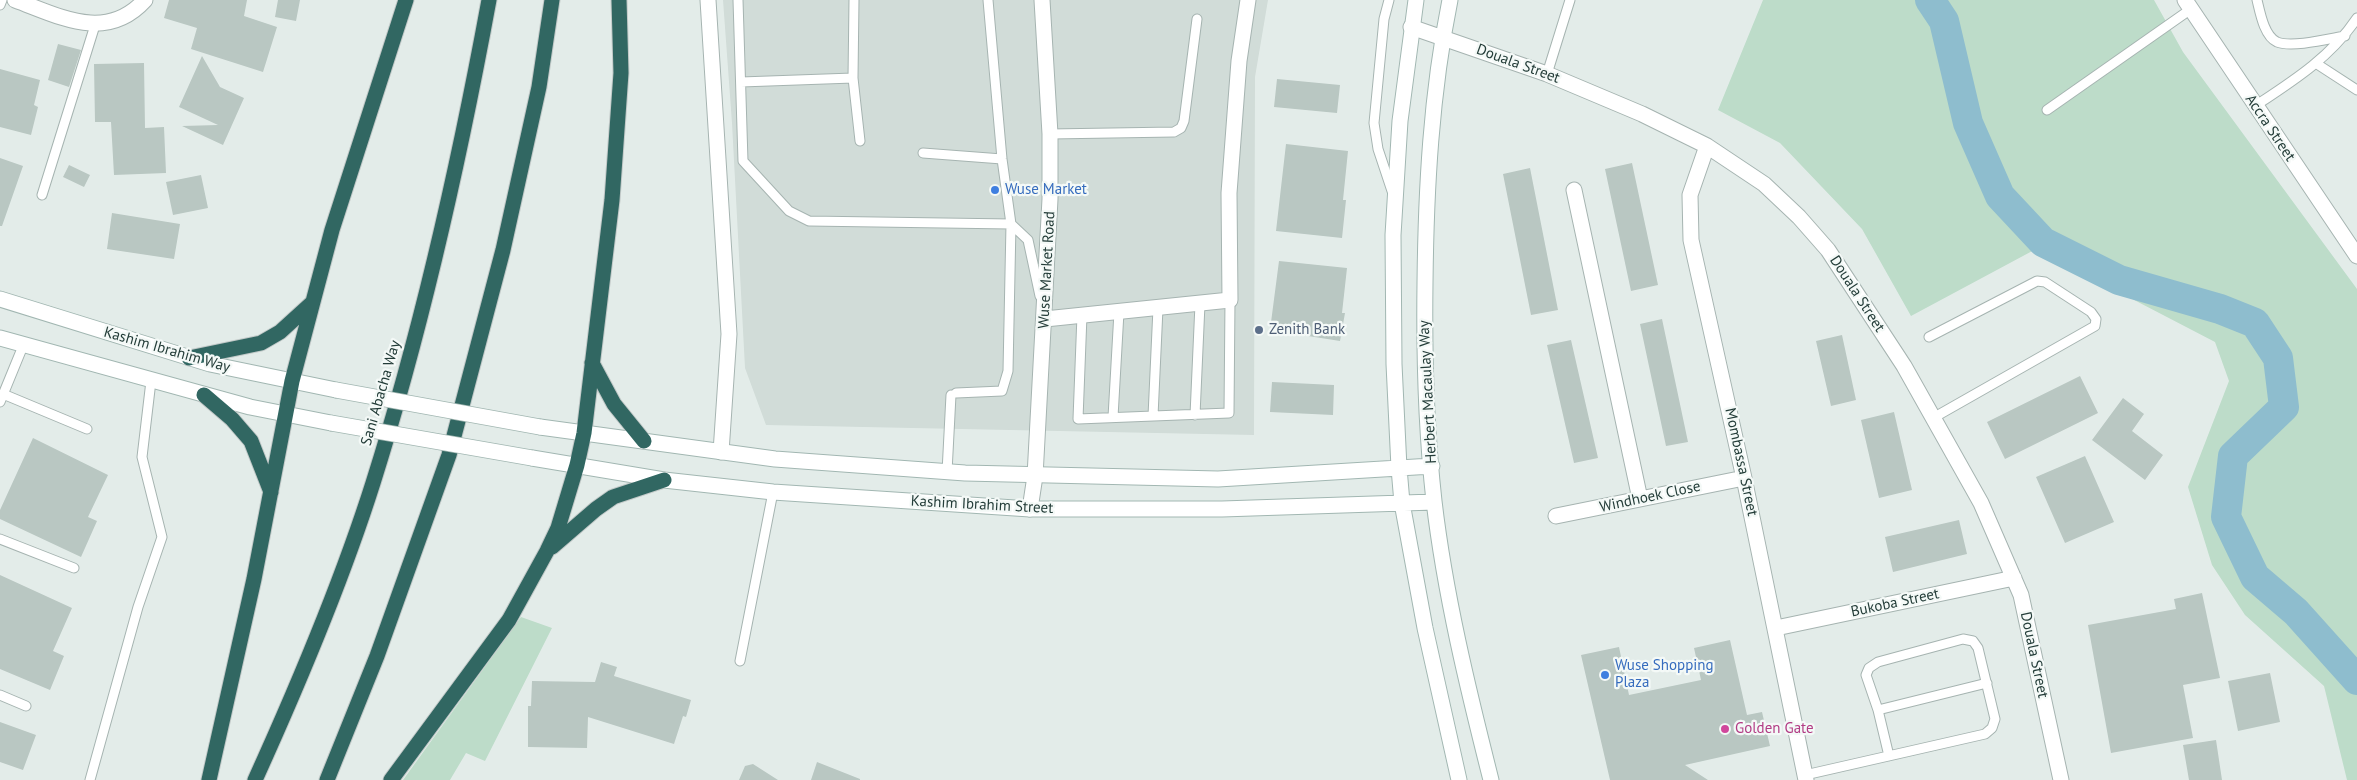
<!DOCTYPE html>
<html>
<head>
<meta charset="utf-8">
<style>
  body { margin:0 }
  canvas { display:block; background:#e3ece9 }
</style>
</head>
<body>
<canvas width="2357" height="780"></canvas>
<script>
const ctx = document.querySelector('canvas').getContext('2d');
ctx.lineJoin = 'round';
function fill(path, color) {
  ctx.fillStyle = color;
  ctx.fill(path, 'evenodd');
}
function trace(path, color, width, dash) {
  ctx.strokeStyle = color;
  ctx.lineWidth = width;
  ctx.lineCap = dash ? 'butt' : 'round';
  ctx.setLineDash(dash || []);
  ctx.stroke(path);
}
function write(font, color, halo, rows, align = 'center') {
  ctx.font = font + ' "PT Sans",sans-serif';
  ctx.lineWidth = 4.5;
  ctx.setLineDash([]);
  ctx.textBaseline = 'middle';
  ctx.strokeStyle = halo;
  ctx.fillStyle = color;
  for (const [text, x, y, turn = 0] of rows) {
    ctx.save();
    ctx.translate(x, y);
    ctx.rotate((+turn || 0) * Math.PI / 180);
    ctx.textAlign = isNaN(turn) ? turn : align;
    if (halo) ctx.strokeText(text, 0, 0);
    ctx.fillText(text, 0, 0);
    ctx.restore();
  }
}
fill(new Path2D(`
  M723,0H1268L1255,77L1254,435L766,425L745,368L732,123Z`), '#d1dcd8');
fill(new Path2D(`
  M1763,0H2154L2183,52L2357,289V780H2347L2324,686L2245,615L2212,565L2188,487L2229,381L2215,342L2036,249L1911,316L1862,229L1780,143L1718,110Z
  M521,617L552,628L485,761L466,753L450,780H403Z`), '#bddcc9');
trace(new Path2D(`
  M1930,0L1944,21L1968,123L2000,196L2043,242L2119,280L2220,309L2255,323L2278,358L2284,407L2233,456L2226,517L2255,577L2296,612L2357,680`), '#8ebdce', 30);
fill(new Path2D(`
  M169,0H247L244,16L277,27L263,72L191,49L197,28L164,18Z
  M278,0H300L296,21L275,17Z
  M58,44L81,50L69,87L48,80Z
  M202,56L220,87L244,98L223,145L182,126L218,125L179,107Z
  M144,63L145,128L164,127L166,173L114,175L111,122H95L94,64Z
  M0,69L40,80L34,105L38,107L31,135L0,127Z
  M1277,79L1340,85L1337,113L1274,107Z
  M1286,144L1348,151L1343,200H1346L1342,238L1276,231Z
  M0,158L23,166L2,226H0Z
  M1632,163L1658,285L1631,291L1605,169Z
  M69,165L90,175L84,187L63,177Z
  M1530,168L1558,310L1531,315L1503,174Z
  M201,175L208,208L173,215L166,182Z
  M112,213L180,224L174,259L107,249Z
  M1279,261L1347,268L1342,313H1345L1340,341L1270,330Z
  M1662,319L1688,442L1666,446L1640,324Z
  M1842,335L1856,400L1831,406L1816,341Z
  M1571,340L1598,458L1574,463L1547,345Z
  M2080,376L2098,413L2005,459L1987,422Z
  M1272,382L1334,385L1333,415L1270,412Z
  M2123,398L2144,414L2132,431L2163,455L2145,480L2092,440Z
  M1894,412L1912,490L1879,498L1861,420Z
  M33,438L108,475L88,517L97,521L81,557L0,519V510Z
  M2085,456L2114,522L2065,543L2036,477Z
  M1959,520L1967,554L1893,572L1885,537Z
  M0,575L72,608L53,651L64,656L50,690L0,669Z
  M2202,593L2220,678L2183,685L2193,738L2111,753L2088,625L2176,609L2174,599Z
  M1730,640L1747,715L1762,712L1770,746L1685,765L1708,780H1610L1581,655L1619,647L1629,695L1701,680L1694,648Z
  M601,662L617,667L614,676L691,700L686,717L683,716L674,744L588,717L587,748L528,747V706H531L532,681L595,682Z
  M2270,673L2280,722L2238,731L2228,681Z
  M0,722L36,735L23,770L0,762Z
  M2216,740L2222,780H2189L2183,745Z
  M817,762L860,779V780H811Z
  M753,764L778,780H739L745,766Z`), '#b9c7c2');
const service = new Path2D(`
  M738,0L743,161L789,211L809,221L1011,224L1028,240L1040,296
  M854,0L853,78L860,141
  M1389,0L1384,19L1374,123L1378,149L1392,191
  M2257,0C2260,12 2264,36 2277,42C2292,48 2328,39 2345,36
  M0,5L2,0
  M2317,64L2357,90
  M1547,74L1570,0
  M741,82L853,78
  M2255,106C2293,81 2331,57 2357,18
  M2047,110L2191,9
  M1050,134L1174,132L1181,128L1184,121L1197,19
  M923,153L1002,159
  M42,195L96,22
  M1082,315L1078,419L1229,413L1230,300
  M1929,337L2037,281L2045,282L2091,312L2096,319L2095,326L1933,418
  M956,393L1002,391L1008,371L1011,224L1002,159L988,0
  M3,394L87,429
  M0,402L23,346
  M1195,415L1200,304
  M1153,416L1158,308
  M1113,417L1119,312
  M947,472L951,395
  M0,539L74,568
  M740,661L773,492
  M0,695L26,706
  M1889,756L1878,710L1987,683
  M1805,775L1985,734L1992,728L1995,719L1978,648L1973,641L1963,639L1878,662L1869,668L1866,675L1878,710
  M90,780L138,607L162,537L142,457L151,381`);
const minor = new Path2D(`
  M15,0C59,16 106,43 145,0
  M708,0L729,334L721,452
  M2185,0L2357,256
  M1411,27L1547,74L1642,114L1707,146L1764,184L1799,217L1828,250L1904,366L1981,503L2021,595L2061,780
  M1707,146L1690,195L1691,240L1744,478L1806,780
  M1574,190L1640,499
  M1045,319L1230,300L1229,193L1239,61L1248,0
  M1030,509L1035,476L1050,199V134L1042,0
  M1556,516L1744,478
  M1776,628L2014,578`);
const secondary = new Path2D(`
  M1416,0L1400,121L1393,235L1394,364L1399,468L1402,503L1425,628L1459,780
  M1450,0C1431,94 1426,188 1425,283C1424,356 1426,429 1434,501C1445,595 1468,689 1491,780
  M0,299L210,364L336,390
  M0,338L250,407L331,423
  M540,427L775,459L965,473L1218,479L1432,466
  M532,458L664,480L773,492L1030,509H1222L1434,502`);
const motorway = new Path2D(`
  M189,358L261,343L280,332L313,302
  M592,363L614,404L644,441
  M204,395L232,419L251,441L271,492
  M552,547L596,509L613,497L664,480
  M209,780L254,579L292,381L332,230L406,0
  M255,780C299,683 341,584 373,483C423,325 459,163 489,0
  M327,780L377,656L449,455L503,250L539,87L552,0
  M391,780L509,620L547,551L558,528L577,465L584,433L612,200L621,73L619,0`);
trace(service, '#a6b4b1', 11);
trace(minor, '#a6b4b1', 17);
trace(secondary, '#a2b7b2', 17);
trace(motorway, '#c2c9c8', 17);
trace(service, '#fff', 9);
trace(minor, '#fff', 15);
trace(secondary, '#fff', 15);
trace(motorway, '#316762', 15);
const secondaryBridge = new Path2D(`
  M336,390L540,427
  M331,423L532,458`);
trace(secondaryBridge, '#a2b7b2', 17, []);
trace(secondaryBridge, '#fff', 15);
for (const [x, y, r, color] of [
  [995,190,5,"#3f7fe0"],
  [1259,330,5,"#5c6f8a"],
  [1605,675,5,"#3f7fe0"],
  [1725,729,5,"#d1479c"]
]) {
  const dot = new Path2D();
  dot.arc(x, y, r, 0, 2 * Math.PI);
  ctx.fillStyle = color;
  ctx.fill(dot);
  trace(dot, '#f4f9f7', 2);
}
write('15px', '#243d39', '#f4f9f7', [
  ["Douala Street",1518,64,20],
  ["Accra Street",2270,128,56],
  ["Wuse Market Road",1047,270,-87],
  ["Douala Street",1857,294,57],
  ["Kashim Ibrahim Way",167,350,16],
  ["Herbert Macaulay Way",1428,392,-93],
  ["Sani Abacha Way",381,393,-74],
  ["Mombassa Street",1741,462,78],
  ["Windhoek Close",1650,497,-12],
  ["Kashim Ibrahim Street",982,505,3],
  ["Bukoba Street",1895,603,-12],
  ["Douala Street",2034,655,78]
]);
write('15px', '#366cbe', '#f4f9f7', [
  ["Wuse Market",1005,190],
  ["Wuse Shopping",1615,666],
  ["Plaza",1615,683]
], 'left');
write('15px', '#4e5e75', '#f4f9f7', [
  ["Zenith Bank",1269,330]
], 'left');
write('15px', '#b23c85', '#f4f9f7', [
  ["Golden Gate",1735,729]
], 'left');
</script>
</body>
</html>
